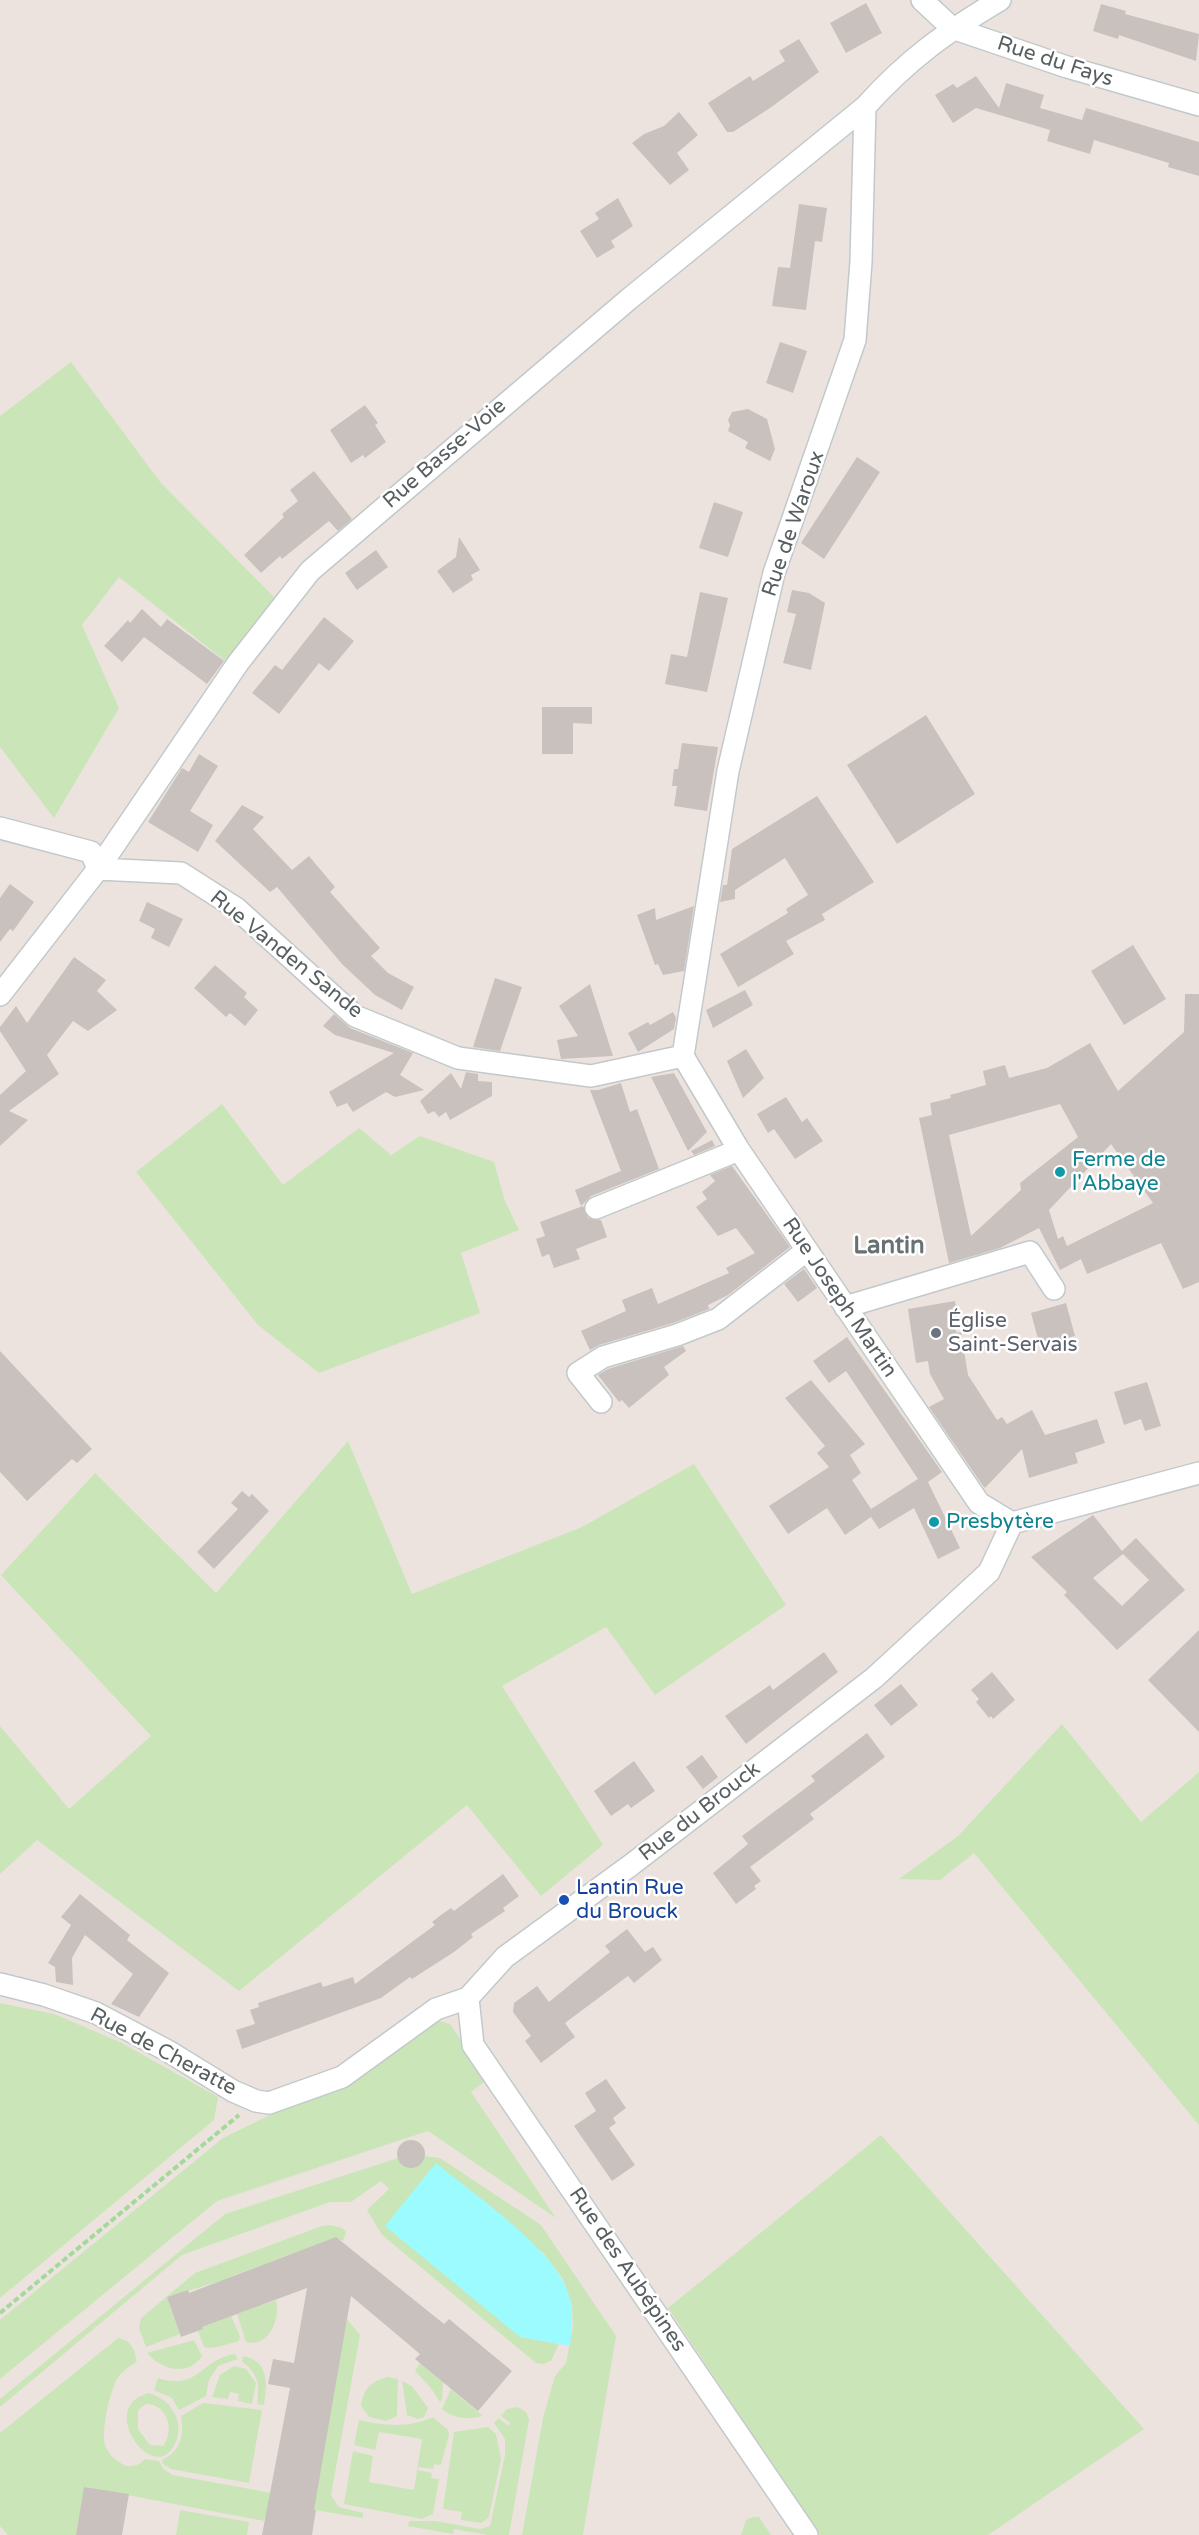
<!DOCTYPE html>
<html>
<head>
<meta charset="utf-8">
<style>
  body { margin:0 }
  canvas { display:block; background:#ece3de }
</style>
</head>
<body>
<canvas width="1199" height="2535"></canvas>
<script>
const ctx = document.querySelector('canvas').getContext('2d');
ctx.lineJoin = 'round';
function fill(path, color) {
  ctx.fillStyle = color;
  ctx.fill(path, 'evenodd');
}
function trace(path, color, width, dash) {
  ctx.strokeStyle = color;
  ctx.lineWidth = width;
  ctx.lineCap = dash ? 'butt' : 'round';
  ctx.setLineDash(dash || []);
  ctx.stroke(path);
}
function write(font, color, halo, rows, align = 'center') {
  ctx.font = font + ' "Varela Round",sans-serif';
  ctx.lineWidth = 5;
  ctx.setLineDash([]);
  ctx.textBaseline = 'middle';
  ctx.strokeStyle = halo;
  ctx.fillStyle = color;
  for (const [text, x, y, turn = 0] of rows) {
    ctx.save();
    ctx.translate(x, y);
    ctx.rotate((+turn || 0) * Math.PI / 180);
    ctx.textAlign = isNaN(turn) ? turn : align;
    if (halo) ctx.strokeText(text, 0, 0);
    ctx.fillText(text, 0, 0);
    ctx.restore();
  }
}
fill(new Path2D(`
  M71,362L161,483L275,598L225,661L119,577L82,625L119,708L54,818L0,747V416Z
  M222,1104L283,1185L359,1128L391,1155L420,1136L494,1162L505,1201L519,1230L461,1253L480,1313L319,1373L258,1325L136,1172Z
  M348,1441L412,1594L582,1527L694,1464L786,1605L655,1695L606,1627L502,1686L603,1845L541,1896L467,1805L239,1991L37,1840L0,1874V1726L69,1809L151,1736L1,1575L95,1473L216,1593Z
  M1062,1724L1141,1822L1199,1772V2125L974,1853L940,1880L899,1879L958,1836Z
  M0,2003L54,2014L120,2042L218,2097L214,2120L0,2298Z
  M439,2021L450,2024L488,2079L471,2092L556,2218L428,2131L217,2201L0,2379V2320L223,2138L290,2105Z
  M881,2135L1144,2429L988,2535H820L668,2308Z
  M424,2156L440,2158L541,2225L616,2336L583,2535H522L543,2418L555,2376L566,2363L573,2326L572,2306L563,2279L541,2250L520,2337L559,2344L551,2361L543,2364L536,2363L382,2235L367,2210L389,2189L381,2181L351,2202H330L182,2255L0,2407V2399L225,2214L398,2158Z
  M330,2225L342,2228L346,2232L343,2241L335,2238L269,2262L271,2274L268,2276L262,2265L230,2277L234,2288L221,2281L167,2297L180,2334L146,2347L139,2328L141,2318L195,2273L322,2226Z
  M256,2294L262,2305L276,2300C281,2318 269,2348 246,2342L237,2314L255,2307L253,2295Z
  M231,2316L240,2336L239,2341C231,2343 212,2350 204,2347L198,2331L202,2329V2327Z
  M347,2319L360,2335L331,2495L339,2507L363,2513V2518L309,2509Z
  M118,2338C131,2340 134,2348 137,2361C132,2365 124,2370 119,2376C110,2388 101,2431 105,2445C108,2454 116,2461 124,2465C132,2468 140,2465 145,2459L159,2461L163,2469L173,2475L272,2493L284,2520L265,2518L264,2521L85,2487L76,2535H8L0,2526V2433Z
  M194,2340L202,2356C188,2377 161,2370 147,2353Z
  M235,2354L238,2359L218,2366L209,2380L206,2396L179,2410L172,2398L154,2390L158,2378C198,2392 202,2358 235,2354Z
  M243,2356C270,2361 267,2385 264,2405L257,2404C260,2383 258,2374 242,2361Z
  M420,2363L443,2382L442,2400L440,2402L430,2387L415,2371Z
  M234,2366L246,2369L256,2383L252,2404L238,2401L239,2394L230,2392L228,2399L212,2397L220,2375Z
  M387,2377L398,2379L397,2416L386,2421L369,2417L361,2406C364,2388 370,2382 387,2377Z
  M402,2381L412,2386L428,2408L424,2417L418,2419L407,2415Z
  M451,2389L483,2416C467,2420 455,2419 442,2409Z
  M149,2393C170,2399 186,2421 175,2444C154,2488 95,2406 149,2393ZM146,2404C168,2404 175,2431 163,2446L150,2445L138,2429V2410Z
  M203,2403L262,2410L249,2483L171,2469L163,2464L162,2460C181,2451 184,2436 181,2416Z
  M518,2407L526,2412L529,2420L509,2535H487L454,2529L453,2534L408,2526L409,2521H436L480,2529L490,2526L505,2455V2439L494,2423L499,2418L508,2426L510,2423L501,2416L507,2409Z
  M433,2417L448,2430L449,2435L441,2465L434,2464L433,2469L418,2467V2470L432,2473L431,2478L439,2479L433,2514L422,2519L344,2504L353,2451L373,2456L369,2482L414,2490L422,2439L379,2432L375,2450L354,2445L359,2420C384,2426 410,2428 433,2417Z
  M488,2427L496,2434L501,2459L489,2517L482,2523L461,2520L462,2512L443,2509L454,2432Z
  M180,2510L249,2522L247,2535H176Z
  M753,2517H759L771,2535H741L746,2520Z`), '#cae6b8');
fill(new Path2D(`
  M436,2163C474,2195 556,2249 569,2295C574,2312 572,2329 570,2346L520,2337L385,2226Z`), '#9bfbff');
fill(new Path2D(`
  M866,3L882,33L846,53L830,23Z
  M1101,4L1126,11L1125,14L1199,34L1196,61L1119,35L1118,39L1093,31Z
  M799,39L819,72L770,108L733,132H727L708,103L750,76L753,81L785,61L779,51Z
  M976,76L999,108L1006,83L1044,95L1040,108L1082,120L1086,108L1199,142V176L1168,167L1169,163L1094,140L1090,154L1047,141L1050,130L976,108L953,123L935,95L953,84L957,88Z
  M679,112L698,135L677,153L689,170L670,185L632,143L644,134L664,126Z
  M618,198L633,226L611,241L615,247L597,258L580,231L599,219L595,213Z
  M799,204L827,208L822,242L815,241L806,310L772,306L778,267L790,268Z
  M780,342L807,351L793,393L766,383Z
  M365,405L378,423L375,425L386,442L365,458L363,455L351,463L330,430Z
  M748,409L767,419L775,449L770,461L745,448L748,442L728,431L730,425L728,420L732,412Z
  M857,457L880,472L824,559L801,543Z
  M314,471L352,519L338,531L329,521L282,559L280,556L261,573L244,555L284,517L282,514L298,501L290,490Z
  M714,502L743,512L728,557L699,548Z
  M459,537L480,570L471,575L473,580L453,593L437,571L456,557Z
  M376,550L388,567L357,590L345,573Z
  M792,590L809,593L825,603L811,670L783,663L796,614L787,612Z
  M700,592L728,598L707,692L665,684L671,654L687,657Z
  M142,609L161,627L167,619L224,661L207,684L144,637L122,662L104,646L128,620L130,623Z
  M324,617L354,641L329,671L319,663L279,714L252,693L275,665L282,670Z
  M542,707H592V724L573,723V754H542Z
  M926,715L975,794L897,844L847,765Z
  M682,743L718,747L707,811L674,806L677,786H672L674,769H678Z
  M199,754L218,766L190,811L213,825L198,852L148,822L182,768L189,772Z
  M817,796L874,882L822,914L825,920L786,941L794,954L738,987L720,954L788,913L786,909L808,895L785,858L735,890V899L720,902L723,885H727L732,849Z
  M242,805L264,817L253,829L292,870L309,856L335,887L330,892L380,948L371,956L388,973L414,987L402,1010L375,995L342,964L277,887L270,892L215,841Z
  M10,884L34,902L13,931L10,929L0,942V898Z
  M147,902L183,919L169,947L151,938L155,929L139,921Z
  M694,906L684,971L663,975L658,964L655,965L637,915L655,908L656,920Z
  M1133,945L1166,999L1124,1025L1091,971Z
  M74,957L106,980L97,991L117,1010L88,1031L73,1021L47,1055L59,1074L9,1111L28,1120L0,1146V1095L26,1071L0,1031V1027L16,1006L27,1023Z
  M215,965L247,993L244,997L258,1010L245,1026L230,1013L226,1017L194,988Z
  M495,978L522,987L500,1051L473,1047Z
  M590,984L613,1056L561,1059L557,1040L578,1036L559,1006Z
  M745,990L753,1005L713,1028L706,1010Z
  M1185,994H1199V1282L1183,1289L1161,1243L1087,1274L1081,1259L1060,1270L1039,1228L1000,1248L949,1263L919,1118L932,1115L930,1103L951,1098L950,1095L986,1085L983,1071L1005,1065L1009,1078L1047,1068L1090,1043L1118,1091L1184,1032ZM1060,1104L1078,1137L1020,1183L1021,1190L971,1236L949,1135ZM1111,1144L1153,1203L1067,1246L1063,1236L1058,1239L1049,1210Z
  M673,1012L676,1018L674,1029L638,1052L628,1033L648,1022L650,1025Z
  M334,1014L350,1028L413,1053L400,1075L424,1090L395,1097L386,1092L353,1112L347,1103L337,1107L329,1092L394,1053L335,1035L323,1026Z
  M746,1049L764,1078L743,1098L727,1061Z
  M466,1072L478,1074V1081L492,1082V1096L450,1120L446,1112L439,1117L434,1111L428,1114L420,1101L451,1073L461,1089Z
  M674,1073L707,1132L688,1151L651,1077Z
  M621,1083L630,1112L637,1109L659,1169L591,1196L581,1206L575,1190L621,1171L590,1090H598Z
  M786,1097L802,1122L807,1118L823,1141L795,1159L774,1129L768,1133L757,1114Z
  M712,1140L715,1146L694,1155L691,1151Z
  M732,1166L790,1247L728,1295L708,1305L709,1309L673,1323L599,1345L590,1350L581,1331L626,1311L622,1300L652,1288L658,1304L729,1273L726,1268L755,1253L736,1228L718,1236L696,1207L707,1199L702,1192L715,1181L710,1175Z
  M583,1206L588,1218L601,1220L607,1237L576,1249L580,1259L554,1268L549,1254L542,1257L536,1239L545,1236L540,1222Z
  M804,1269L817,1288L798,1302L784,1284Z
  M955,1301L959,1324L954,1327L957,1333L961,1332L968,1375L997,1420L1002,1417L1007,1424L1032,1410L1045,1435L1097,1419L1105,1443L1075,1453L1078,1463L1029,1478L1022,1449L985,1488L983,1486L929,1407L944,1399L930,1374L928,1361L916,1363L908,1309Z
  M1066,1303L1075,1336L1040,1346L1031,1313Z
  M847,1337L942,1472L928,1482L960,1548L938,1559L914,1508L879,1529L871,1517L845,1535L827,1508L788,1534L769,1506L829,1467L817,1453L825,1446L785,1398L811,1380L865,1444L850,1455L861,1473L852,1480L871,1509L918,1479L846,1371L829,1383L813,1361Z
  M683,1346L686,1351L664,1367L669,1375L629,1408L622,1400L619,1402L598,1375L608,1369Z
  M0,1351L92,1449L77,1463L72,1459L27,1501L0,1472Z
  M1147,1382L1161,1426L1145,1431L1141,1419L1124,1425L1114,1392Z
  M242,1491L249,1497L252,1494L269,1511L214,1569L197,1552L238,1509L231,1503Z
  M1093,1515L1122,1551L1136,1538L1185,1590L1117,1650L1064,1595L1067,1592L1031,1557ZM1123,1554L1149,1580L1122,1606L1093,1578Z
  M1199,1630V1732L1148,1680Z
  M824,1652L838,1672L746,1744L725,1716L770,1685L773,1690Z
  M992,1672L1015,1700L993,1719L991,1716L989,1718L976,1702L979,1699L971,1690Z
  M901,1684L918,1705L891,1726L874,1705Z
  M867,1733L885,1757L810,1814L814,1819L750,1867L761,1881L754,1886L756,1889L736,1904L713,1873L748,1844L742,1836L815,1781L811,1776Z
  M702,1755L718,1777L703,1789L686,1767Z
  M634,1761L655,1791L631,1808L628,1804L611,1816L594,1791Z
  M503,1874L519,1896L503,1908L505,1911L471,1934L473,1937L454,1952L412,1979L410,1977L381,1998L242,2049L236,2030L255,2024L250,2010L259,2007L258,2003L321,1982L323,1987L353,1977L355,1984L435,1925L432,1922L441,1915L451,1908L454,1911Z
  M80,1894L130,1935L127,1940L169,1973L139,2017L111,2004L133,1974L85,1935L72,1958L73,1985L56,1982L55,1967L48,1963L71,1925L61,1917Z
  M627,1929L645,1952L653,1947L662,1960L634,1983L628,1976L565,2023L575,2037L541,2063L525,2041L531,2036L513,2012L514,2003L537,1986L549,2002L610,1952L605,1946Z
  M606,2079L626,2108L613,2118L616,2123L609,2128L635,2165L612,2181L574,2126L596,2111L585,2093Z
  M397 2154a14 14 0 1 1 28 0a14 14 0 1 1-28 0Z
  M336,2237L444,2324L449,2319L512,2371L478,2411L415,2359L420,2354L351,2296L314,2510H316L312,2535H262L290,2388L268,2384L273,2359L294,2363L307,2288L202,2327L203,2329L181,2337L167,2297L188,2290L189,2293Z
  M84,2487L129,2494L122,2535H76Z`), '#c9c1bd');
const minor = new Path2D(`
  M922,0L952,28L1067,67L1199,105
  M0,828L91,852L98,869
  M98,869L181,873L236,908L355,1016L458,1058L591,1076L683,1056
  M0,995L98,869L238,663L310,571L629,299L865,107
  M683,1056L728,771L774,573L855,340L861,262L865,107C907,60 946,32 1000,0
  M683,1056L739,1150L979,1503L1012,1523
  M596,1208L739,1150
  M845,1307L1030,1252L1054,1289
  M601,1402L578,1373L603,1357L677,1335L718,1319L806,1251
  M1012,1523L1199,1473
  M0,1984L44,1995L96,2013L168,2051L233,2091L256,2101L269,2103L342,2077L436,2009L468,1998L505,1957L631,1865L874,1678L989,1572L1012,1523
  M468,1998L473,2045L807,2535`);
trace(minor, '#c2c9cb', 24);
trace(new Path2D(`
  M0,2313L239,2115`), '#a3d99a', 4, [6, 3]);
trace(minor, '#fff', 21);
for (const [x, y, r, color] of [
  [1060,1172,6,"#0f9aa8"],
  [936,1333,6,"#6b7280"],
  [934,1522,6,"#0f9aa8"],
  [564,1900,6,"#1a4fb4"]
]) {
  const dot = new Path2D();
  dot.arc(x, y, r, 0, 2 * Math.PI);
  ctx.fillStyle = color;
  ctx.fill(dot);
  trace(dot, '#fff', 2);
}
write('21px', '#575f61', '#fff', [
  ["Rue du Fays",1055,62,18],
  ["Rue Basse-Voie",445,454,-41],
  ["Rue de Waroux",794,524,-71],
  ["Rue Vanden Sande",286,955,39],
  ["Rue Joseph Martin",839,1298,56],
  ["Rue du Brouck",700,1812,-38],
  ["Rue de Cheratte",163,2052,28],
  ["Rue des Aubépines",627,2270,56]
]);
write('21px', '#0d838f', '#fff', [
  ["Ferme de",1072,1160],
  ["l'Abbaye",1072,1184],
  ["Presbytère",946,1522]
], 'left');
write('21px', '#5b616d', '#fff', [
  ["Église",948,1321],
  ["Saint-Servais",948,1345]
], 'left');
write('21px', '#164399', '#fff', [
  ["Lantin Rue",576,1888],
  ["du Brouck",576,1912]
], 'left');
write('bold 24px', '#687273', '#fff', [
  ["Lantin",889,1247]
]);
</script>
</body>
</html>
